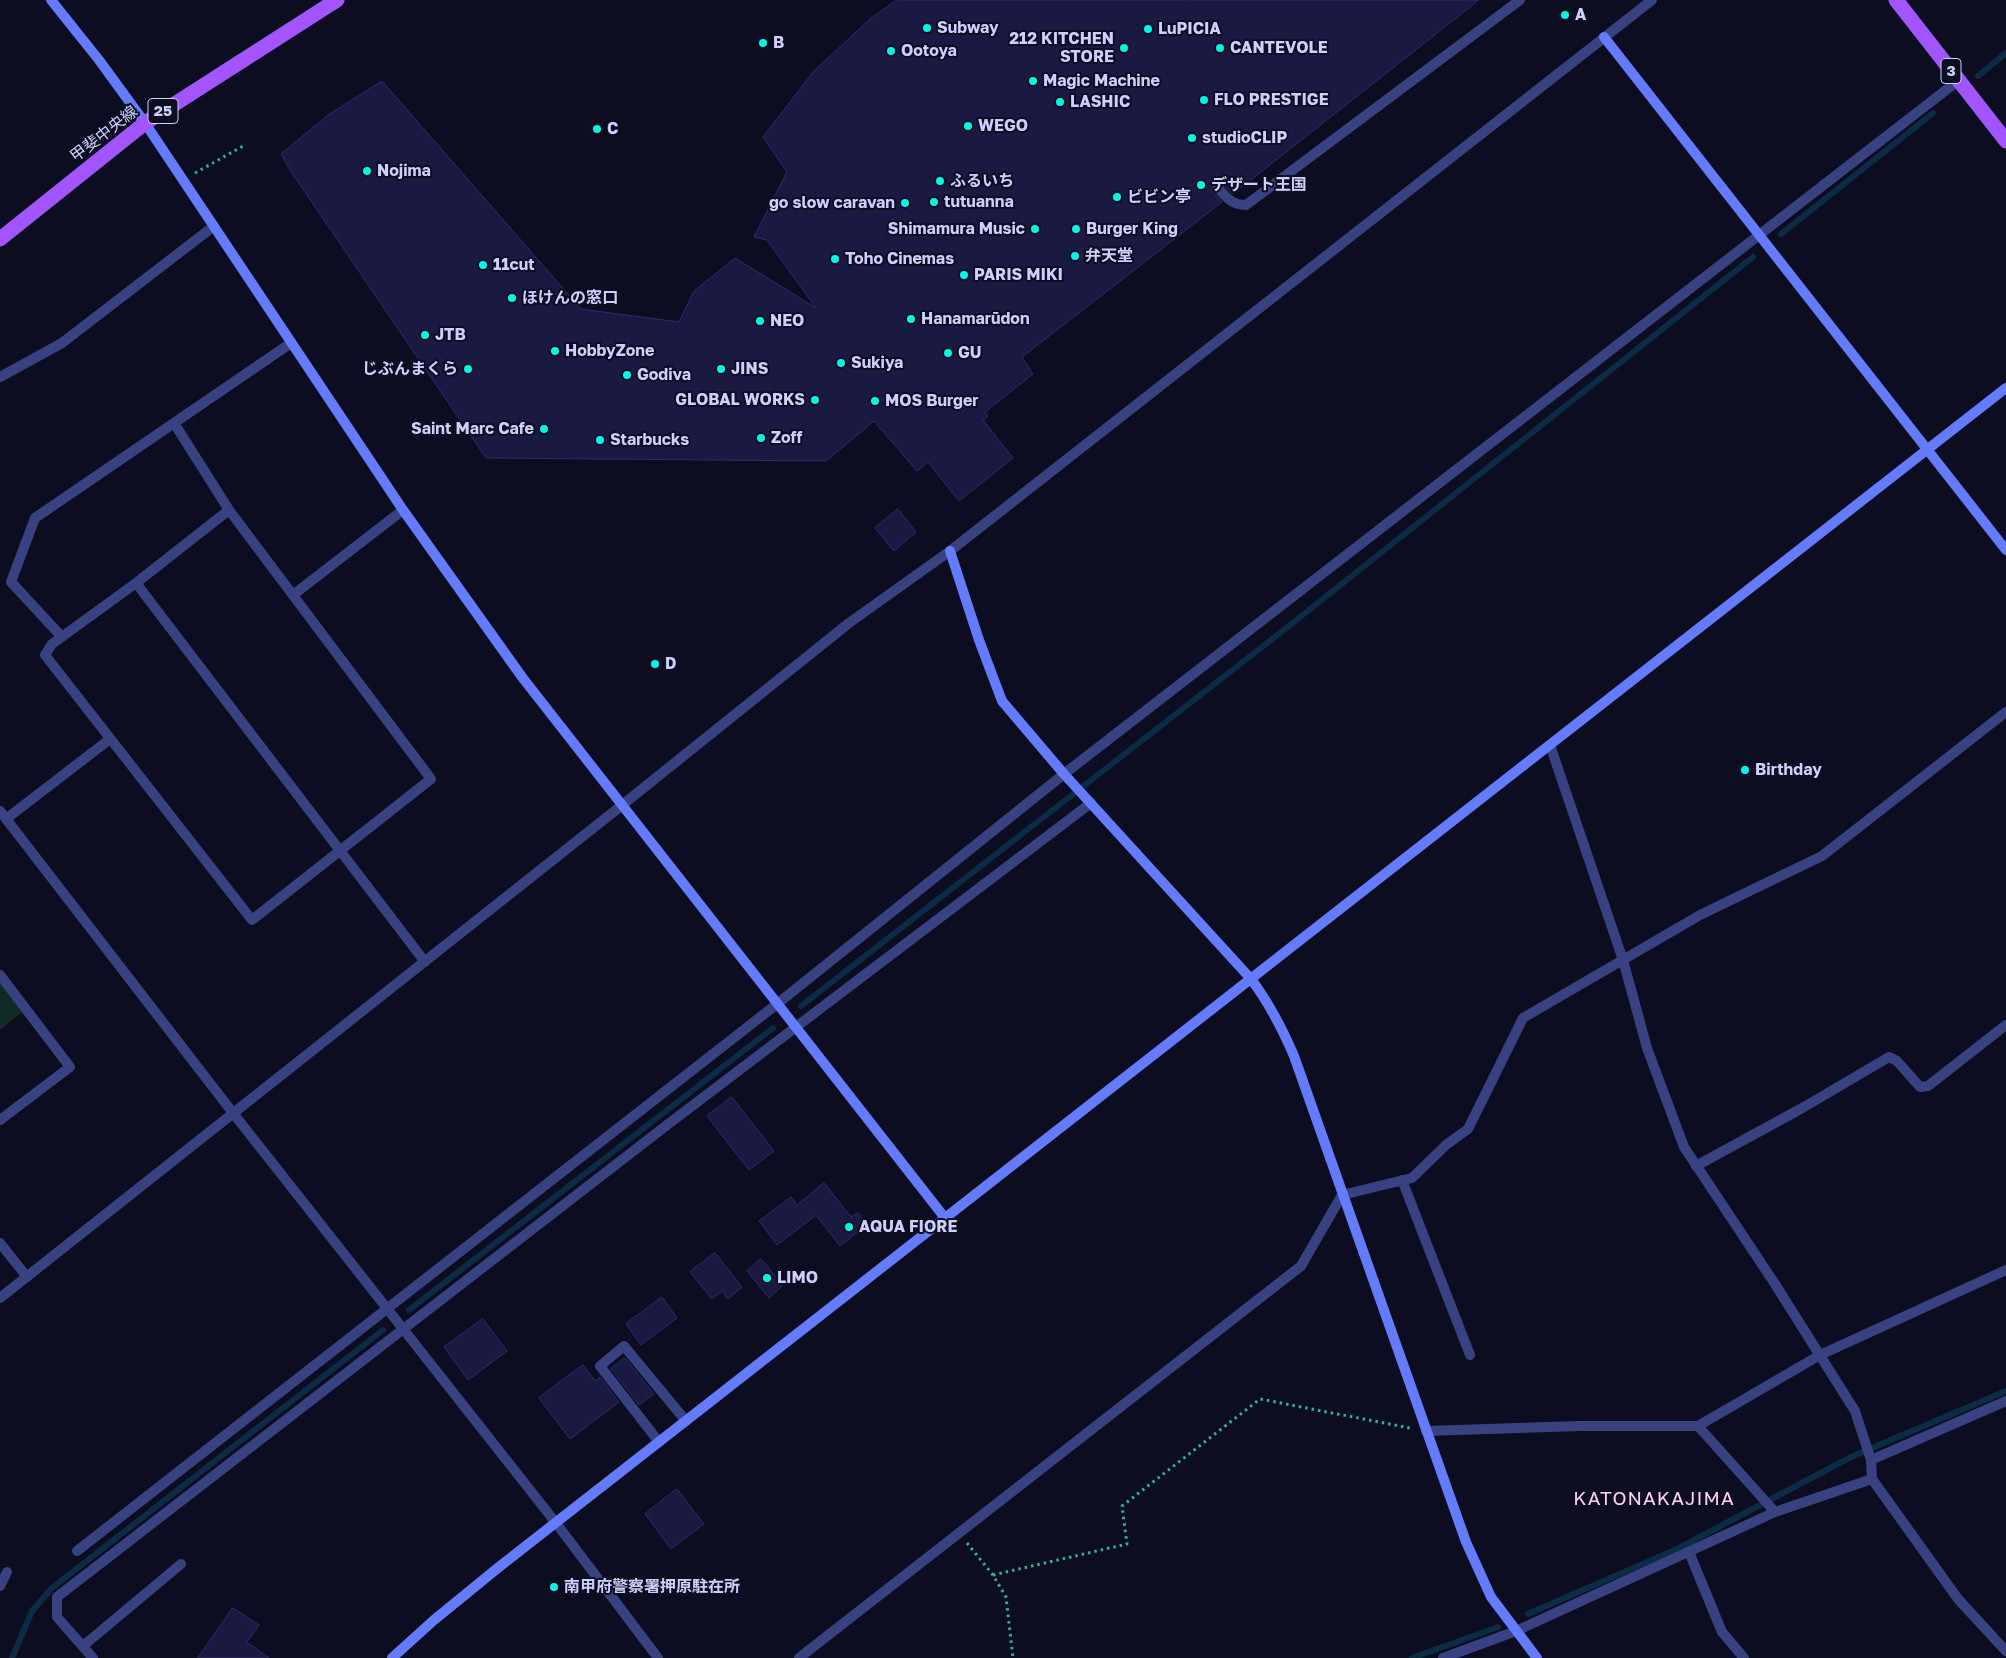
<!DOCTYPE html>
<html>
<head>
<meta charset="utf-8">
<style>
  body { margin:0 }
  canvas { display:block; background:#0d0d21 }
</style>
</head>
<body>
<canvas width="2006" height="1658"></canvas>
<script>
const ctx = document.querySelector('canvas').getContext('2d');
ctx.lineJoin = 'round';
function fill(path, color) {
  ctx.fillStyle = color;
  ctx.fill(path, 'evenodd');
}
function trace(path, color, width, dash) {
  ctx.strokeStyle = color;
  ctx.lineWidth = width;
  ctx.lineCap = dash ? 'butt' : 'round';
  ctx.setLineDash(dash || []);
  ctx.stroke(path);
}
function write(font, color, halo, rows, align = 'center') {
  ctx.font = font + ' "Golos Text","Noto Sans JP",sans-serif';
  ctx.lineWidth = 4;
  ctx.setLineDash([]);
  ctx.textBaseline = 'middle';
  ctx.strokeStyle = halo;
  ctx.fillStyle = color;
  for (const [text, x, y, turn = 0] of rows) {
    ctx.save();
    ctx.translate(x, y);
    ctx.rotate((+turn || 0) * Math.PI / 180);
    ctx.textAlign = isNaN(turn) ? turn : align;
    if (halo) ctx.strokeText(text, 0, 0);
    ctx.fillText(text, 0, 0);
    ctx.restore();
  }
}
fill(new Path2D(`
  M0,975L26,1009L0,1030Z`), '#102b25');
trace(new Path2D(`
  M1978,76L2006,53
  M1781,234L1933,113
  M801,1006L1280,633L1753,257
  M409,1310L773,1028
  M1528,1614L1677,1549L1851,1457L2006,1391
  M12,1658L32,1611L52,1588L383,1330
  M1412,1658L1498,1627`), '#0c2c46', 6);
const building = new Path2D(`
  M897,0H1479L1233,194L1221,182L1214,183L1211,190L1222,202L1022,357L1033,374L985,412L988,416L983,420L1013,458L959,501L928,462L917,471L874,421L826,461L486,458L290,170L281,154L328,115L382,81L581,309L679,322L694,291L735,258L816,308L767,240L754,237L787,172L763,137L814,71L870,19Z
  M898,509L916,532L894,551L875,528Z
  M732,1097L774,1151L749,1170L707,1116Z
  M824,1183L851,1217L858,1213L867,1225L840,1246L816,1215L777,1245L759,1221L791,1197L797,1205Z
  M715,1253L742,1287L728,1299L722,1291L712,1299L690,1272Z
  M761,1259L783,1285L769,1298L747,1271Z
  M662,1297L677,1318L641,1345L626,1324Z
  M483,1319L507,1351L468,1380L444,1347Z
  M625,1358L654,1394L639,1405L611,1369Z
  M583,1365L595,1381L600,1377L619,1402L570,1439L539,1398Z
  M677,1489L704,1524L671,1549L645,1514Z
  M233,1608L259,1625L247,1642L269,1658H198Z`);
fill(building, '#1a1942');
trace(building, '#2d2b6e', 1);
trace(new Path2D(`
  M195,173L243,146
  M967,1543L993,1575L1006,1597L1013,1658
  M993,1575L1127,1544L1122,1506L1260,1399L1410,1428`), '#2eb293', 3, [2.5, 4]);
trace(new Path2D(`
  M1218,188C1227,198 1232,205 1246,205L1520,0
  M659,1442L600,1366L624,1346L686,1421`), '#384280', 10);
trace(new Path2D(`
  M0,377L62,343L214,226
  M174,423L229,510L431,779L252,920L45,655L52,644L136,583L229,510
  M136,583L425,962
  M293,595L403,510
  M62,637L11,582L35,518L291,343
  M1550,745L1623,960L1647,1048L1684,1147L1775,1284L1855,1411L1871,1460L1872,1479L1958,1599L2006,1651
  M0,811L233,1113L556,1523L658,1658
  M6,819L110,739
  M0,975L70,1067L0,1120
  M1696,1166L1804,1107L1889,1057L1897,1061L1920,1087L1928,1086L2006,1025
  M1402,1180L1470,1355
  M0,1243L27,1277
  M0,1298L621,806L849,623L950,551L1652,0
  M1698,1426L1775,1512
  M1426,1431L1579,1426H1698L1820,1355L2006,1270
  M1871,1460L2006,1401
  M77,1551L777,1004L1064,774L1959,80
  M1689,1552L1722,1632L1744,1658
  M0,1586L7,1572
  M83,1646L181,1564
  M93,1658L57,1617V1597L667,1125L1091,803
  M799,1658L1301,1266L1342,1195L1412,1178L1446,1145L1468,1129L1523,1018L1700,915L1822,856L2006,712
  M1443,1658L1516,1631L1775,1512L1872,1479`), '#384280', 10);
trace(new Path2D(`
  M51,0L99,60L145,123L403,510L522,677L945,1218
  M1604,37L2006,550
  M950,551L979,640L1002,701L1064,774L1251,979C1269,1003 1282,1028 1294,1056L1466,1542L1491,1597L1537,1658
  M392,1658L434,1620L499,1567L2006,388`), '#647bfe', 10);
trace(new Path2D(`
  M1896,0L2006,141
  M0,239L145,123L337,0`), '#a255fe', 15);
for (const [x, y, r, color] of [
  [1565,15,5,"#01f7e6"],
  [927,28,5,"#01f7e6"],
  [1148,29,5,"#01f7e6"],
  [763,43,5,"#01f7e6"],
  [1124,48,5,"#01f7e6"],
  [1220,48,5,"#01f7e6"],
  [891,51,5,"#01f7e6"],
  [1033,81,5,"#01f7e6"],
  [1204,100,5,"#01f7e6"],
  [1060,102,5,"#01f7e6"],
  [968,126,5,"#01f7e6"],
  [597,129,5,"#01f7e6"],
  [1192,138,5,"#01f7e6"],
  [367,171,5,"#01f7e6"],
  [940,181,5,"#01f7e6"],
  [1201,185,5,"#01f7e6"],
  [1117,197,5,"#01f7e6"],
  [934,202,5,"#01f7e6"],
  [905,203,5,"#01f7e6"],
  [1035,229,5,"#01f7e6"],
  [1076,229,5,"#01f7e6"],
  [1075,256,5,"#01f7e6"],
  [835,259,5,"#01f7e6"],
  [483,265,5,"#01f7e6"],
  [964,275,5,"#01f7e6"],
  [512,298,5,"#01f7e6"],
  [911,319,5,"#01f7e6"],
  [760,321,5,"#01f7e6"],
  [425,335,5,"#01f7e6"],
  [555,351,5,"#01f7e6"],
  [948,353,5,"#01f7e6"],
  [841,363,5,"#01f7e6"],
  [468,369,5,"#01f7e6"],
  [721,369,5,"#01f7e6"],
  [627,375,5,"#01f7e6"],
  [815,400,5,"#01f7e6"],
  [875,401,5,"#01f7e6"],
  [544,429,5,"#01f7e6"],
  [761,438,5,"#01f7e6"],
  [600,440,5,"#01f7e6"],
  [655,664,5,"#01f7e6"],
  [1745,770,5,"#01f7e6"],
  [849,1227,5,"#01f7e6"],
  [767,1278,5,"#01f7e6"],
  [554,1587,5,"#01f7e6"]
]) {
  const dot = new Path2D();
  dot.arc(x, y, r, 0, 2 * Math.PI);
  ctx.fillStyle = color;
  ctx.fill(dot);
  trace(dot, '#0d0d21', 2);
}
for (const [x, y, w] of [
  [1951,71,20],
  [163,111,30]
]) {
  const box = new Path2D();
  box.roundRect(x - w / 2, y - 12.5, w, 25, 4);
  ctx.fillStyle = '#0d0d21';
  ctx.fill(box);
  trace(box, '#cdd0ff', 1);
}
write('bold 15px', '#cdd0ff', null, [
  ["3",1951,71],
  ["25",163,111]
]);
write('bold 16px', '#cdd0ff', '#0d0d21', [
  ["A",1575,15],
  ["Subway",937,28],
  ["LuPICIA",1158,29],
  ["212 KITCHEN",1114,39,"right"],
  ["STORE",1114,57,"right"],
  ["B",773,43],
  ["CANTEVOLE",1230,48],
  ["Ootoya",901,51],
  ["Magic Machine",1043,81],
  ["FLO PRESTIGE",1214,100],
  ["LASHIC",1070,102],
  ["WEGO",978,126],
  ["C",607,129],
  ["studioCLIP",1202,138],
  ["Nojima",377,171],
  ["ふるいち",950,181],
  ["デザート王国",1211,185],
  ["ビビン亭",1127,197],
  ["tutuanna",944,202],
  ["go slow caravan",895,203,"right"],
  ["Shimamura Music",1025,229,"right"],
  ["Burger King",1086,229],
  ["弁天堂",1085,256],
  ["Toho Cinemas",845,259],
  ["11cut",493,265],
  ["PARIS MIKI",974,275],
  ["ほけんの窓口",522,298],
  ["Hanamarūdon",921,319],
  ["NEO",770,321],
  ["JTB",435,335],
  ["HobbyZone",565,351],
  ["GU",958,353],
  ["Sukiya",851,363],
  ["じぶんまくら",458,369,"right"],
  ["JINS",731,369],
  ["Godiva",637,375],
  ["GLOBAL WORKS",805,400,"right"],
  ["MOS Burger",885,401],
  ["Saint Marc Cafe",534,429,"right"],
  ["Zoff",771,438],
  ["Starbucks",610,440],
  ["D",665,664],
  ["Birthday",1755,770],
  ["AQUA FIORE",859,1227],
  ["LIMO",777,1278],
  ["南甲府警察署押原駐在所",564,1587]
], 'left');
write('16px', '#cdd0ff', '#0d0d21', [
  ["甲斐中央線",104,134,-38]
]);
ctx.letterSpacing = '1px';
write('19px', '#ffcff6', '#0d0d21', [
  ["KATONAKAJIMA",1654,1499]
]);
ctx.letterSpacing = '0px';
</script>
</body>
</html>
